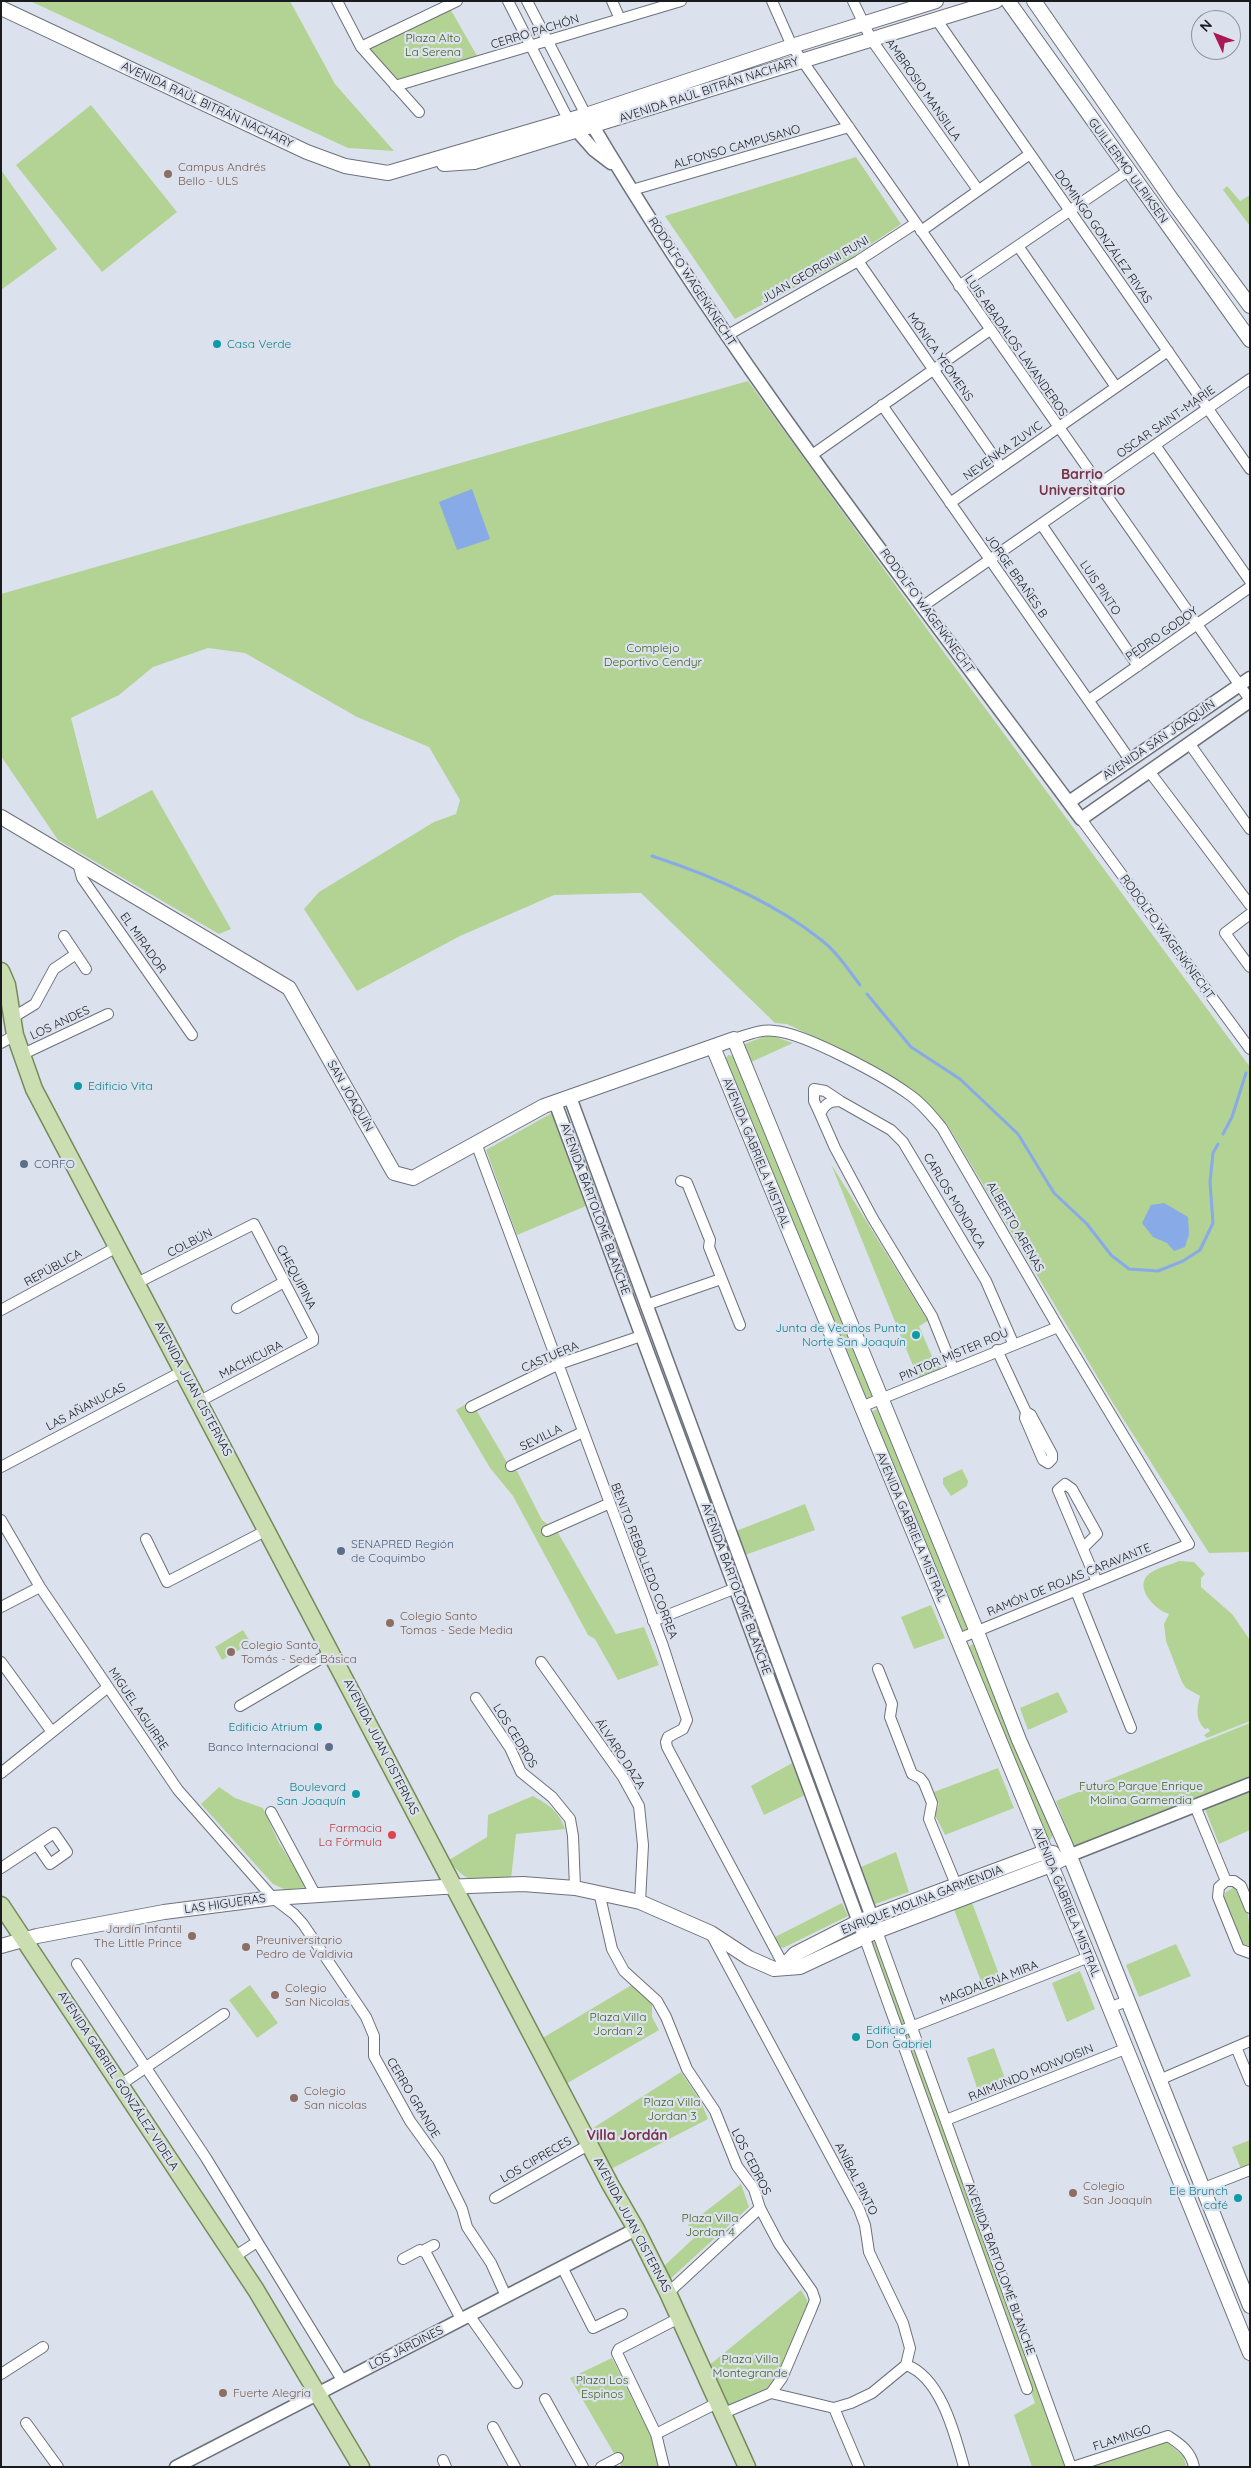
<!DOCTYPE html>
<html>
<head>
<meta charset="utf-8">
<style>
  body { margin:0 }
  #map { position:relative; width:1251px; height:2468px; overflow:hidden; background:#dce2ed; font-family:Quicksand,sans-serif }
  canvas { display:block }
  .frame { position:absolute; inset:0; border:2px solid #191b1f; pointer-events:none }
  .north { position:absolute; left:1191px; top:10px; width:50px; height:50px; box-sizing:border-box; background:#dce2ed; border:1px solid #8e929b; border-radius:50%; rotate:313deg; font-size:14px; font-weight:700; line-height:20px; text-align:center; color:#191b1f }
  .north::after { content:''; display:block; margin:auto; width:18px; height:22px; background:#a91955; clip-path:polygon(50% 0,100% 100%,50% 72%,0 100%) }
</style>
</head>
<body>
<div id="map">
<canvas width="1251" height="2468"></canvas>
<div class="frame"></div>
<div class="north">N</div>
</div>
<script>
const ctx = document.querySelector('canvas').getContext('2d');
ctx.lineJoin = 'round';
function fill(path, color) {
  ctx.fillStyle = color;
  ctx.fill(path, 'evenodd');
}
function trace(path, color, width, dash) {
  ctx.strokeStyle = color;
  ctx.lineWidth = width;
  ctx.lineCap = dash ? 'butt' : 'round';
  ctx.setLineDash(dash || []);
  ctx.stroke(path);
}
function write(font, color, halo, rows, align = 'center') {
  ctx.font = font + ' Quicksand,sans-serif';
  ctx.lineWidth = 4.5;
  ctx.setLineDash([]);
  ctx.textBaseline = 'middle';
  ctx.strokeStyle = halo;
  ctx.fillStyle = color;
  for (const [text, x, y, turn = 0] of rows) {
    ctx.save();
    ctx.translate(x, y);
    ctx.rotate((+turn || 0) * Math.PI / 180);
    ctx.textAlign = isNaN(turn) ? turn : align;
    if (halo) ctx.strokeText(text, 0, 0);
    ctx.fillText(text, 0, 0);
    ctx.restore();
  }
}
fill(new Path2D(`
  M30,1H290L335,84L394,151L348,148Z
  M448,5L480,61L395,86L361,47Z
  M91,105L177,212L102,272L16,165Z
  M856,157L901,224L849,259L735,319L665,216Z
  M1,170L57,249L1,290Z
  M1227,186L1240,201L1250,195V226L1223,190Z
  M748,381L940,647L1250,1067V1552L1209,1553L1113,1403L947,1124L904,1084L850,1054L787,1024L775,1023L641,893L554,895L460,936L357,991L304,909L319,892L434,822L456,814L460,800L429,747L357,717L245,653L208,648L153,667L119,695L71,718L97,819L152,790L231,929L219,934L58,840L1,756V594Z
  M772,1036L793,1043L749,1063L743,1048L745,1044L763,1037Z
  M728,1055L734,1056L873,1396L865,1399L725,1060Z
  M552,1113L586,1206L517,1235L486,1150Z
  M831,1164L928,1321L919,1326L933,1359L940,1356L942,1366L939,1370L918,1378Z
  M471,1401L512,1471H517L542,1520L557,1531L616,1634L644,1627L659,1665L618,1680L595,1639L588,1635L513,1496L490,1468L456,1410Z
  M877,1409L969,1628L960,1632L869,1413Z
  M962,1469L968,1481L967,1486L951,1496L943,1484V1478Z
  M805,1504L815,1530L745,1555L736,1531Z
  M1179,1561L1194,1562L1205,1574L1201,1578V1587L1232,1614L1250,1640V1721L1207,1738L1204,1735L1210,1731L1208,1728L1205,1729C1195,1720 1197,1707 1200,1696L1186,1688L1182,1682L1166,1641L1164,1624L1169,1614C1155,1610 1133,1587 1149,1574C1156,1568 1170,1565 1179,1561Z
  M931,1605L945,1638L914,1649L901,1617Z
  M243,1630L251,1643L222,1660L215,1647Z
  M976,1643L1053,1835L1050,1840L1045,1838L967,1647Z
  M1058,1692L1068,1712L1028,1730L1020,1708Z
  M1250,1723V1777L1074,1847L1056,1801Z
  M792,1763L805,1795L764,1815L751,1786Z
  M998,1768L1014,1808L945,1835L935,1815L939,1804L934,1792Z
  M219,1787L235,1798L263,1808L279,1843L307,1887L286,1890L273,1884L201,1804Z
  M1250,1790V1830L1219,1844L1205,1809Z
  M533,1796C549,1805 559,1811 565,1829L516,1834L511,1879C481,1881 468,1887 449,1860L487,1837L488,1815Z
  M896,1852L909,1892L875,1904L861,1867Z
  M1233,1888C1250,1897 1250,1930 1250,1946L1242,1944L1223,1899L1226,1892Z
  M971,1900L1003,1985L985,1992L953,1907Z
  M842,1903L848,1916L783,1948L778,1945L775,1937Z
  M875,1941L1066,2467H1032L1014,2415L1035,2403L870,1942Z
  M1176,1944L1191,1976L1139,1997L1126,1965Z
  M1080,1971L1095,2009L1067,2022L1052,1983Z
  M635,1983L652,1998V2017L659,2030L564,2085L541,2039Z
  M250,1985L278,2023L257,2038L229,2000Z
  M994,2048L1008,2087L980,2097L967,2058Z
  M681,2072L701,2102L708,2119L611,2169L590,2130Z
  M1250,2140V2166L1241,2169L1232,2147Z
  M741,2184L749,2207L670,2279L663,2267L695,2237L688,2225Z
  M801,2290L807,2300V2306L772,2386L726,2407L707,2367Z
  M612,2358L651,2436L659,2467H622L570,2378Z
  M1166,2441L1183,2456L1187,2467H1080Z`), '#b2d393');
fill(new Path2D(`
  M472,489L490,539L457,550L439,502Z
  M1164,1203L1188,1217L1189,1234L1185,1247L1174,1251L1167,1243L1153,1237L1142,1223L1151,1205Z`), '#88aae7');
trace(new Path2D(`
  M652,856C710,875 772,901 820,939C836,951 848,969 860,985
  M867,994L911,1047L960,1079L1018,1134L1054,1193L1087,1224L1111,1255L1129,1269L1158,1271L1183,1261L1200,1250L1213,1223L1210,1182L1213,1153L1218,1144
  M1223,1134L1232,1117L1246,1073`), '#88aae7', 3);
const minor = new Path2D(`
  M337,1L361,47L419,112
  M508,1L568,119
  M527,1L586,115
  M612,1L620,19
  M772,1L792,46L1250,700
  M853,1L871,39L978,190
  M936,19L1250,469
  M361,47L457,1
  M395,86L681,1
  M632,190L849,127
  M921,231L1030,154
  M1018,246L1116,387
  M858,261L1001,467
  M959,286L1128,171
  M726,336L858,261L916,223
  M882,405L1130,760
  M1155,445L1250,581
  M812,455L990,330
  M950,503L1168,351
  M1041,524L1138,666
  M923,606L1250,379
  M1089,700L1250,587
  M1189,743L1250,829
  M1149,771L1250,905
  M1081,819L1250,1049
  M78,863L82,878L192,1035
  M1250,914L1225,933L1250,967
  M64,936L86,969
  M12,1018L35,1004L54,969L76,954
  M734,1039C748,1035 760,1029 775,1031C804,1033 882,1075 907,1093C921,1102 932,1116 942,1128L1058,1327L1189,1544L958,1639
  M1,1043L15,1035
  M21,1055L108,1014
  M820,1114L814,1101V1089L825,1091L840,1101
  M476,1143L663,1646L687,1720L683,1729L668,1737L666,1742L667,1747L784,1966
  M681,1181L687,1183L710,1240L709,1247L740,1325
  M137,1283L254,1224L313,1337V1341L200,1401
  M646,1305L721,1279
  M237,1308L284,1282
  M1,1310L117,1247
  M997,1350L1026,1412L1031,1415L1052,1454V1459L1048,1463L1043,1460L1025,1418L1026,1412
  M953,1368L932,1316L872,1217L835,1148L820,1114C825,1104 829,1101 840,1101L891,1130L903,1142L986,1281L1013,1343
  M471,1407L559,1364L641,1336
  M861,1407L1058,1327
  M511,1466L583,1432
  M1,1467L183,1371
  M1,1520L40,1587L178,1790L273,1898L294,1914L303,1924L366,2017L374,2036V2056L410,2121L438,2160L462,2209L467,2227L491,2263L506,2296
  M547,1531L608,1504
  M146,1539L167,1582L267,1530
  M1083,1548L1097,1534L1072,1489L1065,1484L1058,1490L1097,1582
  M1076,1591L1131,1728
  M1,1607L40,1587
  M653,1621L736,1588
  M1,1662L52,1732
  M541,1662L623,1777L639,1806L643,1845L640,1902
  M878,1669L892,1704L890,1717L912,1774L920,1778L924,1783L932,1803L929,1819L962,1899
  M476,1698L510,1748L521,1772L552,1797L570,1819L573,1836L575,1888
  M240,1706L332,1652
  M1,1773L108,1687
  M1195,1806L1226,1881
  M271,1812L315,1894
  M1,1868L54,1833L67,1852L50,1864L37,1845
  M599,1892L612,1949L624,1971L657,2001L666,2017L687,2069L715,2111L737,2166L754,2189L760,2208L779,2244L812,2291L815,2300L811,2310L782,2378L771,2393
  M1250,1908L1241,1886L1234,1881H1226L1219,1887L1218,1897L1239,1949L1250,1953
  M877,1931L1071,2467
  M711,1934L859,2209L865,2225L869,2252L903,2323L910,2348L906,2365C941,2377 955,2435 964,2467
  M864,1936L1027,2389
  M77,1964L206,2158L342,2380
  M1109,2008L1127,2001
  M898,2032L1089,1957
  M1236,2047L1250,2081
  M1159,2080L1250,2041
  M120,2085L224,2014
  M946,2120L1125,2049
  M1204,2188L1250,2170
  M495,2198L590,2144
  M426,2253V2249L434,2245
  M234,2257L257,2242
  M403,2259L420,2250L426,2253L461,2319
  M562,2267L593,2328L622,2314
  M668,2293L760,2208
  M469,2315L517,2383
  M1,2374L43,2347
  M545,2399L583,2467
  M834,2408L859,2467
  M724,2413L771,2393L834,2408L851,2403L872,2393L906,2365
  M26,2423L58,2467
  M493,2427L515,2467
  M656,2434L719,2402
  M443,2460L446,2467
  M601,2467L618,2458
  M664,2467L656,2434L617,2353L619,2349L679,2318
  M1073,2467L1168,2436C1180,2444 1191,2451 1194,2467`);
const tertiary = new Path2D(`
  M587,116C732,363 911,589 1081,819L1250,701
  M570,123L594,150L611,163
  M1069,802L1250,678
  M570,1097L877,1931
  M555,1102L864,1936
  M1068,1856L1250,1784
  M176,2467L636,2229`);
const secondary = new Path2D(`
  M1008,1L1250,340
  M1034,1L1172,200L1250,306
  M1,8L307,152L345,166L388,173L586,115L792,46L936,1
  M444,164L474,162L996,1
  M1,817L289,988L394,1173L413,1178L544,1106L734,1039L977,1632L1019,1740L1065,1844L1250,2306
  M713,1047L1089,1957L1250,2353
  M1,1946L37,1936L164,1912L273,1898L443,1887L523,1884L575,1888L640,1902L711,1933L749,1958L774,1969L800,1967L877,1931L1051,1865L1068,1856
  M784,1966L795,1954L860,1921L1045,1852L1053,1853`);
const primary = new Path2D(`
  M1,971L7,985L15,1035L34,1089C227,1454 418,1819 610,2184L636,2229L668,2293L747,2467
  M1,1905L256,2290L361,2467`);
trace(minor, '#6d717b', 12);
trace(tertiary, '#6d717b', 15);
trace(secondary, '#6d717b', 16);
trace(primary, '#758b5d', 19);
trace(minor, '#fff', 10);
trace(tertiary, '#fff', 12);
trace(secondary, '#fff', 14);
trace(primary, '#cadeb2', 16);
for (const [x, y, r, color] of [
  [168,174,5,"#8d6e63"],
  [217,344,5,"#0f9aa8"],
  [78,1086,5,"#0f9aa8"],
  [24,1164,5,"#5c6f8a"],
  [916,1335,5,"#0f9aa8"],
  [341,1551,5,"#5c6f8a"],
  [390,1623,5,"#8d6e63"],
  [231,1652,5,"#8d6e63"],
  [318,1727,5,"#0f9aa8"],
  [329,1747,5,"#5c6f8a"],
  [356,1794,5,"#0f9aa8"],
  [392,1835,5,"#e0444e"],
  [192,1936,5,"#8d6e63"],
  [246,1947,5,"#8d6e63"],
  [275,1995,5,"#8d6e63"],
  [856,2037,5,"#0f9aa8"],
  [294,2098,5,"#8d6e63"],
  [1073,2193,5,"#8d6e63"],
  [1238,2198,5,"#0f9aa8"],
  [223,2393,5,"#8d6e63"]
]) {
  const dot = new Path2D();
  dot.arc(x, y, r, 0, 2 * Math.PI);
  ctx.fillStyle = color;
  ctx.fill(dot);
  trace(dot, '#dce2ed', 2);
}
write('12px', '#191b1f', '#dce2ed', [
  ["CERRO PACHÓN",535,32,-17],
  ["AVENIDA RAÚL BITRÁN NACHARY",709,90,-18],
  ["AMBROSIO MANSILLA",923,90,55],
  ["AVENIDA RAÚL BITRÁN NACHARY",207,105,25],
  ["ALFONSO CAMPUSANO",737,147,-16],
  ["GUILLERMO ULRIKSEN",1128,171,54],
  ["DOMINGO GONZÁLEZ RIVAS",1103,237,55],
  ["JUAN GEORGINI RUNI",815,270,-30],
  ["RODOLFO WAGENKNECHT",692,282,57],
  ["LUIS ABADALOS LAVANDEROS",1016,346,55],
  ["MÓNICA YEOMENS",940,357,55],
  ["OSCAR SAINT-MARIE",1166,422,-35],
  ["NEVENKA ZUVIC",1003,451,-35],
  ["JORGE BRAÑES B",1016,576,55],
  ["LUIS PINTO",1100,588,56],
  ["RODOLFO WAGENKNECHT",927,611,54],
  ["PEDRO GODOY",1162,634,-35],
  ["AVENIDA SAN JOAQUÍN",1159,740,-34],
  ["RODOLFO WAGENKNECHT",1167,937,54],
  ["EL MIRADOR",143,943,55],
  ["LOS ANDES",60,1023,-25],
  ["SAN JOAQUÍN",350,1096,60],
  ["AVENIDA GABRIELA MISTRAL",756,1153,68],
  ["CARLOS MONDACA",954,1201,59],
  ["AVENIDA BARTOLOMÉ BLANCHE",595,1209,70],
  ["ALBERTO ARENAS",1015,1227,60],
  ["COLBÚN",190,1243,-27],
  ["REPÚBLICA",53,1268,-29],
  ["CHEQUIPINA",296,1277,62],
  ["PINTOR MISTER ROU",954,1355,-23],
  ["CASTUERA",550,1357,-23],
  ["MACHICURA",251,1360,-27],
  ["AVENIDA JUAN CISTERNAS",193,1389,62],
  ["LAS AÑANUCAS",86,1407,-28],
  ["SEVILLA",541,1438,-26],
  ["AVENIDA GABRIELA MISTRAL",911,1527,67],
  ["BENITO REBOLLEDO CORREA",644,1561,69],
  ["RAMÓN DE ROJAS CARAVANTE",1069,1580,-22],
  ["AVENIDA BARTOLOMÉ BLANCHE",736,1589,70],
  ["MIGUEL AGUIRRE",138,1709,56],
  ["LOS CEDROS",515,1736,58],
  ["AVENIDA JUAN CISTERNAS",381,1747,63],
  ["ÁLVARO DAZA",620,1754,57],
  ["ENRIQUE MOLINA GARMENDIA",922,1900,-21],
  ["AVENIDA GABRIELA MISTRAL",1066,1902,68],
  ["LAS HIGUERAS",225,1904,-8],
  ["MAGDALENA MIRA",989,1983,-21],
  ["RAIMUNDO MONVOISIN",1031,2073,-22],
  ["AVENIDA GABRIEL GONZÁLEZ VIDELA",118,2081,57],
  ["CERRO GRANDE",413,2098,59],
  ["LOS CIPRECES",536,2160,-30],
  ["LOS CEDROS",751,2162,63],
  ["ANÍBAL PINTO",856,2179,63],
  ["AVENIDA JUAN CISTERNAS",632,2225,62],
  ["AVENIDA BARTOLOMÉ BLANCHE",1000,2269,70],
  ["LOS JARDINES",406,2348,-27],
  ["FLAMINGO",1122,2438,-18]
]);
write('12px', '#42611d', '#dce2ed', [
  ["Plaza Alto",433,38],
  ["La Serena",433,52],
  ["Complejo",653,648],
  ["Deportivo Cendyr",653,662],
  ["Futuro Parque Enrique",1141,1786],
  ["Molina Garmendia",1141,1800],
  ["Plaza Villa",618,2017],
  ["Jordan 2",618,2031],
  ["Plaza Villa",672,2102],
  ["Jordan 3",672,2116],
  ["Plaza Villa",710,2218],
  ["Jordan 4",710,2232],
  ["Plaza Villa",750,2359],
  ["Montegrande",750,2373],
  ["Plaza Los",602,2380],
  ["Espinos",602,2394]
]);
write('12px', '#785e54', '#dce2ed', [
  ["Campus Andrés",178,167],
  ["Bello - ULS",178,181],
  ["Colegio Santo",400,1616],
  ["Tomas - Sede Media",400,1630],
  ["Colegio Santo",241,1645],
  ["Tomás - Sede Básica",241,1659],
  ["Jardín Infantil",182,1929,"right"],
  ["The Little Prince",182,1943,"right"],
  ["Preuniversitario",256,1940],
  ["Pedro de Valdivia",256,1954],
  ["Colegio",285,1988],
  ["San Nicolas",285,2002],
  ["Colegio",304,2091],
  ["San nicolas",304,2105],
  ["Colegio",1083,2186],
  ["San Joaquín",1083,2200],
  ["Fuerte Alegria",233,2393]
], 'left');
write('12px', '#0d838f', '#dce2ed', [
  ["Casa Verde",227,344,"left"],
  ["Edificio Vita",88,1086,"left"],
  ["Junta de Vecinos Punta",906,1328],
  ["Norte San Joaquín",906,1342],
  ["Edificio Atrium",308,1727],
  ["Boulevard",346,1787],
  ["San Joaquín",346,1801],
  ["Edificio",866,2030,"left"],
  ["Don Gabriel",866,2044,"left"],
  ["Ele Brunch",1228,2191],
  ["café",1228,2205]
], 'right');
write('12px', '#4e5e75', '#dce2ed', [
  ["CORFO",34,1164],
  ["SENAPRED Región",351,1544],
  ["de Coquimbo",351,1558],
  ["Banco Internacional",319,1747,"right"]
], 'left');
write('12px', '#be3a42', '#dce2ed', [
  ["Farmacia",382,1828],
  ["La Fórmula",382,1842]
], 'right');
write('bold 14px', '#793349', '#dce2ed', [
  ["Barrio",1082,475],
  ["Universitario",1082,491],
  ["Villa Jordán",627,2136]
]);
</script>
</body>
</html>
